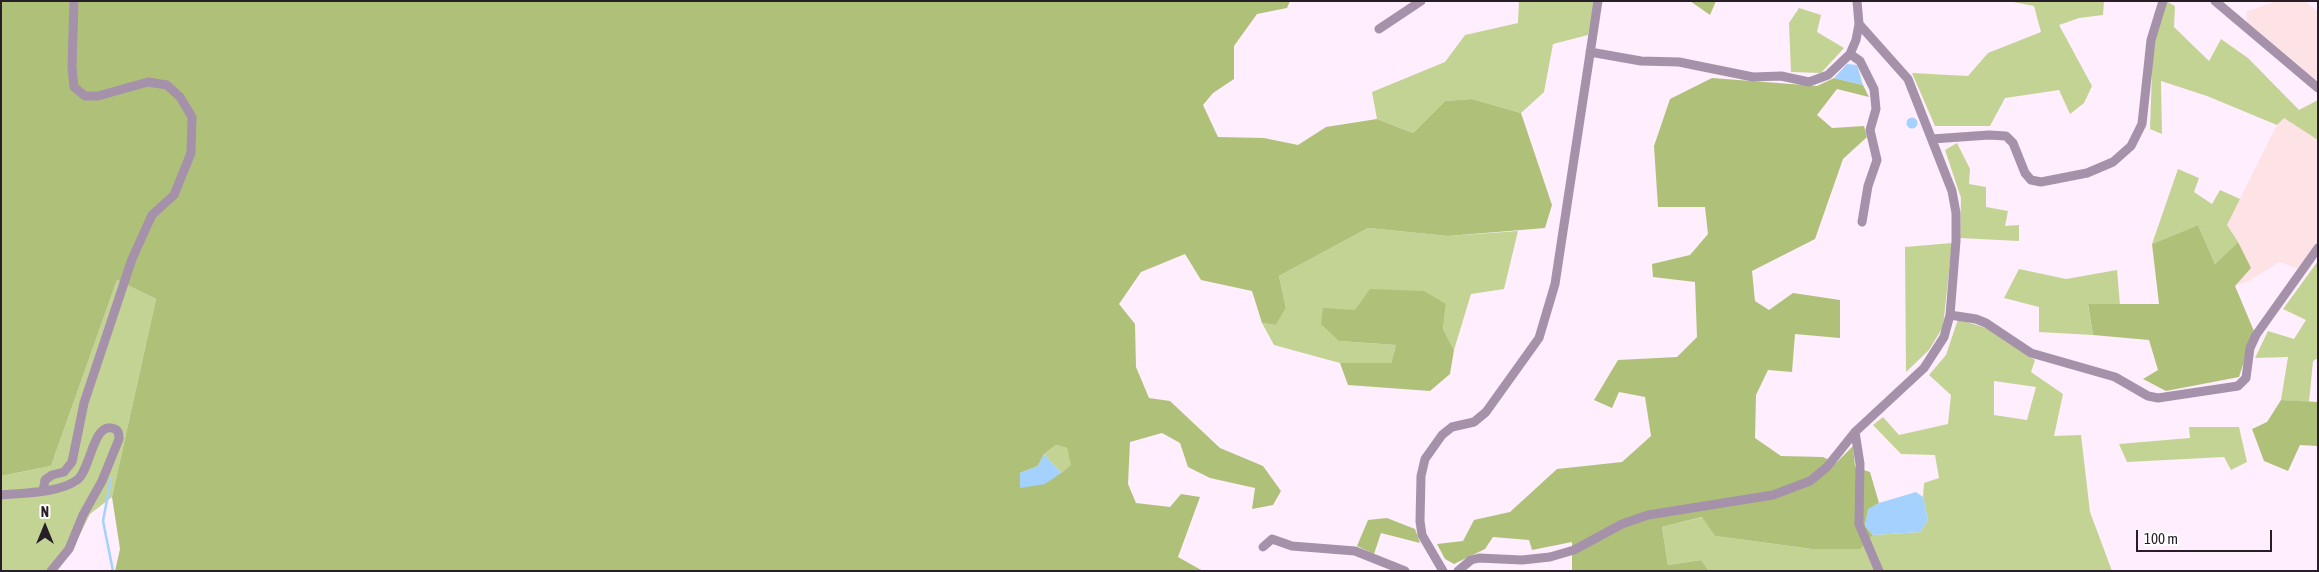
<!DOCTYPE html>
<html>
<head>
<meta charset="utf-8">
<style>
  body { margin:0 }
  #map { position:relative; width:2319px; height:572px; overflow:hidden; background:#ffeefd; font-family:"Asap Condensed",sans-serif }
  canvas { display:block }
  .frame { position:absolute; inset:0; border:2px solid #281e27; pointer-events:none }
  .north { position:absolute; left:20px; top:502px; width:50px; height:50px; -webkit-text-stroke:4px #fff; paint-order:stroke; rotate:0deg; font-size:14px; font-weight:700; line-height:20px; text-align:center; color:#281e27 }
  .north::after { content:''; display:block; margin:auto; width:18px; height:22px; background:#281e27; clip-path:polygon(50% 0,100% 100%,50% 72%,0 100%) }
  .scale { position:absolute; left:2136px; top:530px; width:136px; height:22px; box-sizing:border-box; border:2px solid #281e27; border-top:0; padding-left:6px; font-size:15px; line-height:18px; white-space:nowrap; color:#281e27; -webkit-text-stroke:4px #fff; paint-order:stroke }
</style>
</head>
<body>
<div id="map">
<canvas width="2319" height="572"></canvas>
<div class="frame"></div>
<div class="north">N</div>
<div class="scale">100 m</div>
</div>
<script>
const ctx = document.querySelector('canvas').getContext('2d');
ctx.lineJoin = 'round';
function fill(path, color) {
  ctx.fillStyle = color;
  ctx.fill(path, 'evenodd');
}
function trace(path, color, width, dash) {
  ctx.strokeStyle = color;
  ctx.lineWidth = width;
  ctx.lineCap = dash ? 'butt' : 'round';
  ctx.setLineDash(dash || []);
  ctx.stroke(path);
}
fill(new Path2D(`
  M2276,1H2305L2318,12V84L2248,25L2246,12Z
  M2318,109V242L2298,269L2280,262L2248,281L2235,286L2227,225L2277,125L2284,117Z`), '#fde2e6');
fill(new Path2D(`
  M1519,1H1595L1588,35L1553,44L1544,92L1521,113L1472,99L1445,101L1413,133L1377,119L1372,92L1445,62L1465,35L1518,23Z
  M2008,1H2104L2103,15L2079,18L2059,25L2092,86L2084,103L2070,114L2059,90L2005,98L1990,126H1935L1912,73L1968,76L1988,53L2041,32L2034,6Z
  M2166,1L2175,6L2174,27L2209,61L2221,39L2248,58L2299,110L2318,100V140L2284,118L2277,125L2207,96L2161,81L2162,134L2150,129L2153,43Z
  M1799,8L1821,15L1817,32L1844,48L1821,73L1791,72L1789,23Z
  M1957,143L1970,169L1969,184L1986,187V207L2008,211L2005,226L2019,225V241L1960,238L1961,198L1945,150Z
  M2178,169L2199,178L2194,192L2212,204L2220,190L2240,199L2227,225L2238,242L2215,264L2198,225L2152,244Z
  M1368,228L1448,236L1518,231L1504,289L1471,294L1454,350L1443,329L1446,304L1339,341L1396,345L1391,363H1340L1274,345L1262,323L1276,325L1286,308L1279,276Z
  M1952,243L1943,327L1929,350L1906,372L1905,247Z
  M2318,261V358L2313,361L2309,402L2281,400L2288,357L2255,358L2268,331L2294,339L2306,320L2283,309Z
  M2019,269L2066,279L2117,270L2120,305H2088L2093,335L2039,332V307L2004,298Z
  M117,280L156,299L112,497L90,514L70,554L54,571H1V476L51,466Z
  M1958,319L1989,329L2035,360L2031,372L2063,394L2054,436L2081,435L2090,512L2112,571H1709L1701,560L1668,565L1662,527L1703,517L1715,536L1812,549H1861L1873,535L1920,532L1928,520L1923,497L1924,483L1939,478L1935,455L1901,454L1873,425L1883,417L1899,435L1948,424L1951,395L1929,375L1946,355ZM1994,381L2036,387L2027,420L1994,415Z
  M2189,427H2239L2247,462L2231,470L2224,457L2127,462L2119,444L2190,438Z
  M1056,445L1067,448L1072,465L1061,473L1044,454Z`), '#c3d394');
fill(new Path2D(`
  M1,1H1290L1287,8L1257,14L1234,46V79L1213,93L1203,105L1218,137L1264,138L1298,145L1326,127L1377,119L1413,133L1445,101L1472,99L1521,113L1552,205L1545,228L1448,236L1368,228L1279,276L1286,308L1276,325L1262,323L1252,291L1201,280L1185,254L1141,272L1119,304L1135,324L1136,367L1149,398L1170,401L1220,448L1263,466L1281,491L1273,505L1252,509L1255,488L1210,478L1188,467L1180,443L1162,433L1130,442L1128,484L1136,503L1170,507L1181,494L1200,497L1178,557L1203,571H115L120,549L112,497L156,299L117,280L51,466L1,476ZM1056,445L1067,448L1071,465L1061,473H1020L1038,466L1044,454Z
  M1690,1H1716L1710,15Z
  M1712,78L1817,86L1834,78L1863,85L1869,97L1837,89L1817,115L1832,128L1864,126L1867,137L1843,159L1815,239L1752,271L1755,301L1769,310L1793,293L1840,300V338L1795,334L1792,372L1768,370L1756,395L1755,438L1781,456L1823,457L1836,463L1853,446L1855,467L1870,472L1879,503L1868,510L1865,526L1873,535L1861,549H1812L1715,536L1702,517L1662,527L1668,565L1701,560L1709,571H1572V542L1532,550L1529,540L1493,537L1485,549L1454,564L1445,559L1437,544L1463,541L1474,520L1510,512L1557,469L1622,462L1651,436L1645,397L1619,392L1612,408L1594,400L1618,360L1677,357L1697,337L1695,282L1653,277L1652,264L1690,255L1708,234L1705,207H1658L1654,146L1670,99Z
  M2198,225L2215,264L2238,242L2251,268L2235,286L2254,331L2239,377L2166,391L2143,379L2158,370L2149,340L2093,335L2088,304H2159L2152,244Z
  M1370,289L1424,291L1446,304L1443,329L1454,350L1450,374L1430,391L1348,385L1340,363H1391L1396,345L1339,341L1321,324L1323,308L1355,310Z
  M2281,400L2318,402V446L2300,445L2288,471L2264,461L2252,429L2267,422Z
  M1387,518L1415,529L1420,543L1381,533L1374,554L1357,546L1368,520Z`), '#afc179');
fill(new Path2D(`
  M1847,64L1857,65L1863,85L1834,78Z
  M1906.5 123a5.5 5.5 0 1 1 11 0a5.5 5.5 0 1 1-11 0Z
  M1044,454L1061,473L1045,484L1020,488V473L1038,466Z
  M1916,492L1923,497L1928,520L1920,532L1873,535L1865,526L1868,509L1879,503Z`), '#a4d1fd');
trace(new Path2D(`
  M111,479L103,521L113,571`), '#a4d1fd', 2.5);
trace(new Path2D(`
  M2215,1L2318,88
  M1379,29L1421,1
  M1590,52L1641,61L1679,62L1753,77L1781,76L1809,82L1828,75L1850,54L1856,40L1859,24L1857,1
  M1850,54L1860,61L1874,89L1876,109L1870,130L1877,160L1868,186L1862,222
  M1932,139L1989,135L2006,136L2013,143L2025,173L2031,180L2041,182L2087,173L2113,162L2131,146L2142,124L2151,40L2163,1
  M1950,315L1976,319L1986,323L2031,353L2115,377L2148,396L2158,398L2238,386L2246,378L2250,348L2256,335L2318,248
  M1855,432L1860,464L1859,524L1879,571
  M43,491L45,480L52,475L64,472L72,462L84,403L132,259L152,215L174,195L191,153L192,117L180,97L167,85L148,82L98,96H85L74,87L72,67L74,1
  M1,495C22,493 60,493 77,480C91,470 93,419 115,429C119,431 119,435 119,439L102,481L83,515L69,549L51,571
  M1263,547L1272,539L1292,546L1355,551L1405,571
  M1443,571L1422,535L1420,521L1421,476L1425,459L1442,435L1452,427L1474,422L1486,412L1539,338L1555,284L1598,1
  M1458,571L1471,560L1479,558L1522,560L1550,557L1574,550L1622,524L1648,515L1773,495L1810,481L1827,467L1855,432L1924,368L1944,337L1950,315L1956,241V213L1952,191L1908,79L1859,24`), '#a691ab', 9);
</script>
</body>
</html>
